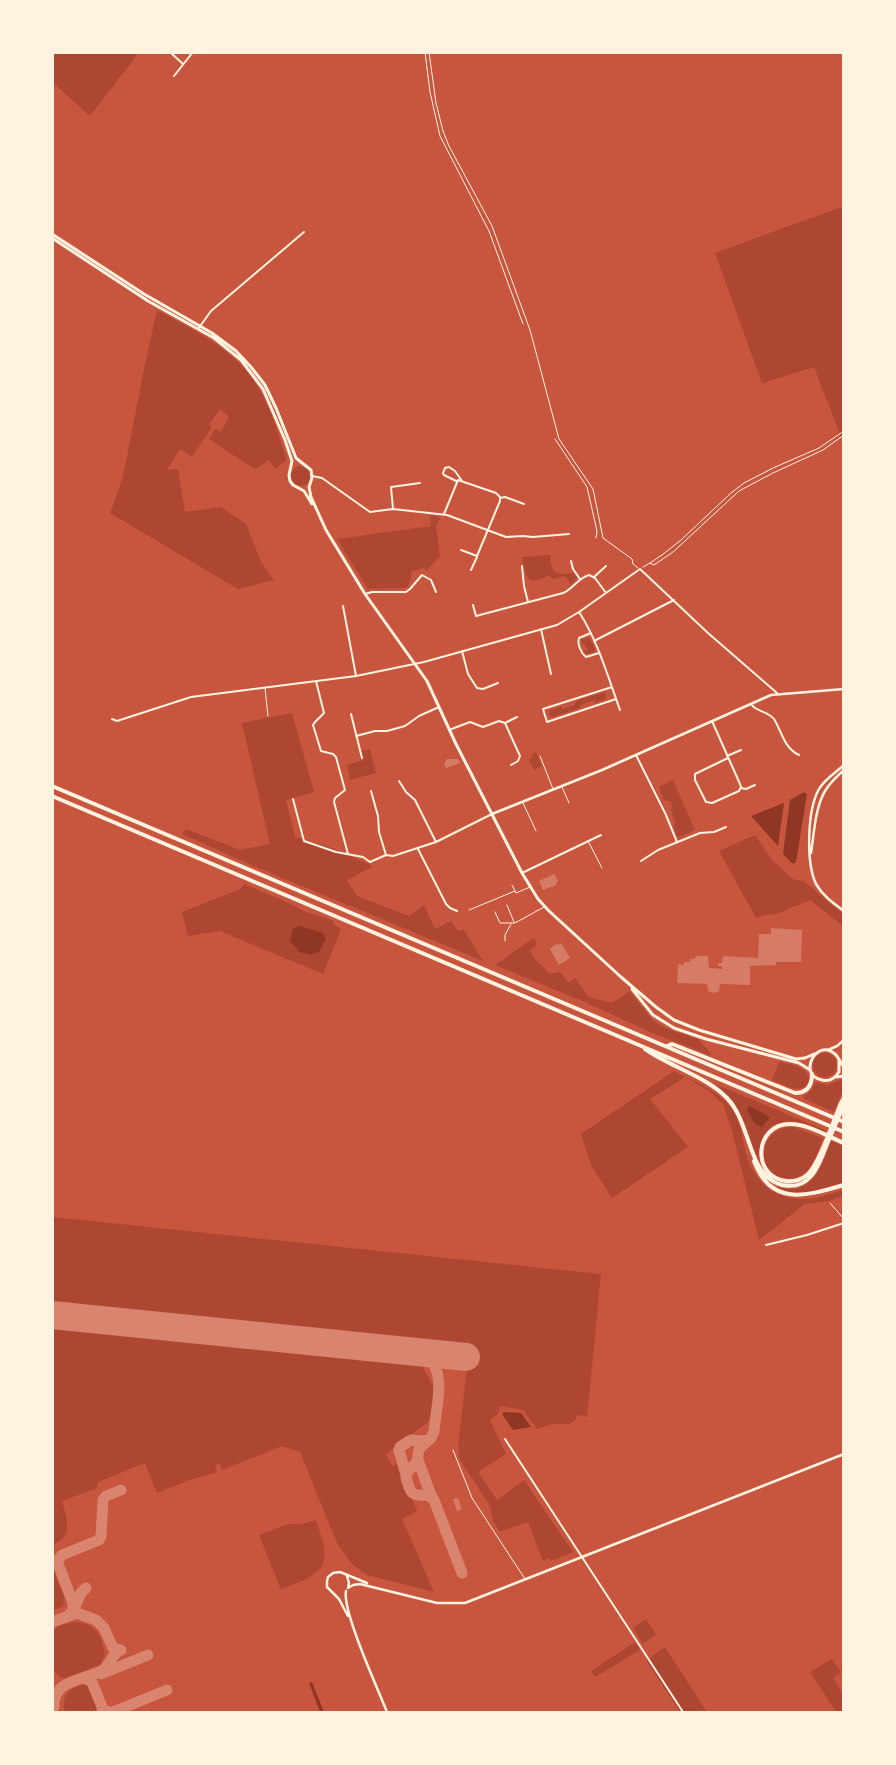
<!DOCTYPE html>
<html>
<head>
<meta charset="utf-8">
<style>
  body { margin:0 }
  #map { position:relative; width:896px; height:1765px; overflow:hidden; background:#c8553d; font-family:"Titillium Web",sans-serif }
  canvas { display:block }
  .frame { position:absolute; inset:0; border:54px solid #fff3e0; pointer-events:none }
</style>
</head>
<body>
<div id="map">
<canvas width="896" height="1765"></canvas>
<div class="frame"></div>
</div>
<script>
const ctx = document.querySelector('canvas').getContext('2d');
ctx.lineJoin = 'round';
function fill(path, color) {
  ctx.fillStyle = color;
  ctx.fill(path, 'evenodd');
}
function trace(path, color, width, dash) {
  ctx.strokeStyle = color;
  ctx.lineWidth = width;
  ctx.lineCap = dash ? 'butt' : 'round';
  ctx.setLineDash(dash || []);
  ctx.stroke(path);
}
fill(new Path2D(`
  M134,53L137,55L90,116L53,83V53Z
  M841,207L844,213V437L842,439L814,367L762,383L715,253Z
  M157,310C191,329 229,346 253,379C269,402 278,433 287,460L275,469L269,460L256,469L251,467L209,439L215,429L221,432L229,417L220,409L209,425L212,427L192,457L180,449L167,470L178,469L185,512L221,507L246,524L261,562L274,580L238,589L110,513L123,477L145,364Z
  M291 476a10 10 0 1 1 20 0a10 10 0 1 1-20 0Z
  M430,515L440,518L436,527L440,556L427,571L424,568L412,571L409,585L405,588L368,589L337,539L431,526Z
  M550,555C552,574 554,575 573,573L577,578L571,585L565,576L553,579L549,575C527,588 526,578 522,557Z
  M587,638L590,639L595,649L594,652L588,654L585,653L584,650L588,651L585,645L581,643L582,640Z
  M601,693H605L606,696L604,700L594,703L595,700L582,704L580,708L552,717L549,715V711L562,706V709L575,705L576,701Z
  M292,713L314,792L286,800L295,837L329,847L371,865L372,867L347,880L357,896L409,916L424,905L435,929L451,921L458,931L464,930L483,961L263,870L182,834L186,829L240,850L270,844L242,723Z
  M370,749L376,773L350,780L347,765L364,760L362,751Z
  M536,752L542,766L534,770L528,759L532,758L531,755Z
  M673,780L695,830L680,837L677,836L674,827L675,821L671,810L672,805L671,802L664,800L659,787Z
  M755,835L772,860L793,879L805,882L843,914V926L810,900L774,915L768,914L756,918L719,851Z
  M244,884L289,903L301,910L334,921L333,924L341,929L323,974L220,931L188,936L182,912L241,889Z
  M534,938L537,944L530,950L534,958L550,974L560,972L569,983L575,978L589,997L612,1003L630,991L649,1016L659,1025L676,1032L698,1039L713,1056L657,1035L587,1003L495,965Z
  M813 1065a12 12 0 1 1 24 0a12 12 0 1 1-24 0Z
  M779,1062C791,1065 807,1065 809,1080L805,1087C794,1092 783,1084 772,1080Z
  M674,1071C696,1083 720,1090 734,1112C742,1126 743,1144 748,1159C758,1189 783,1203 814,1198C824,1197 834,1192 843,1190V1196L829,1201L805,1204L759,1240L731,1127L723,1104L709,1091L685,1077L650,1099L688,1147L612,1198L591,1165L581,1134Z
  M843,1079V1090L834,1112L802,1098L812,1090L815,1082L827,1085Z
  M715,1084L825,1130L824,1133C815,1129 805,1124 795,1122C768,1118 755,1141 760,1165C745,1130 746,1111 715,1084Z
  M793,1127L823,1138C819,1148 815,1161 808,1170C803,1176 795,1179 787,1178C753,1175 758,1126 793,1127Z
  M831,1141L843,1146V1183C821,1189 795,1200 775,1186C811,1199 821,1168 831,1141Z
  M53,1217L601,1274L587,1417L577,1415L575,1421L569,1424H552L537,1429L523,1410L500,1406L497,1415L490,1420L506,1454L478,1472L497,1500L524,1480L573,1552L550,1561L549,1558L543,1561L528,1522L500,1532L493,1521L490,1506L460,1460L458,1448L469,1348L53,1305Z
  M53,1324L420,1361L434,1388L430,1418L428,1422L386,1454L392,1466L398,1463L417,1511L402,1519L434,1592L367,1575L352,1564L337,1543L300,1452L282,1446L222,1470L220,1463L215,1465L217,1472L189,1480L157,1493L145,1463L98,1482L97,1488L62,1501C67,1519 74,1536 53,1545Z
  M316,1520C333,1569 326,1571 281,1590L259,1535L288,1524H302Z
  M52,1566L64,1597L63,1606L53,1611Z
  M646,1619L656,1635L643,1644L633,1628Z
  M73,1622C96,1623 100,1633 105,1654L100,1665L69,1677L61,1678L53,1670V1632L57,1627Z
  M635,1642L640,1650L595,1677L591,1671Z
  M665,1647L707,1712H680L646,1660Z
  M832,1659L841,1673L833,1678L843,1695V1712H836L810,1672Z
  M85,1684L88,1685L100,1712H65C60,1696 70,1687 85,1684Z`), '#ae4732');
fill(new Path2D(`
  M804,792L807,794L796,862L793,864L783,854L790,800Z
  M784,803L778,846L751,816Z
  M300,926L323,933L326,939L319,952L310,955L297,951L298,949L290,942L293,928Z
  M749,1106L770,1117L762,1127L754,1123L747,1109Z
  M504,1412L521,1413L531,1427L513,1430L502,1414Z
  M312,1682L324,1712H320L309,1683Z`), '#8f3625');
trace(new Path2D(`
  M422,1353C449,1368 436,1406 434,1431L431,1438L419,1449L417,1462L408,1471L406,1478C411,1494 411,1496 428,1495L434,1500L462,1573
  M418,1460L432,1498
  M406,1475L399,1450L400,1447L411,1440L422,1441L428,1440
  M73,1611L81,1593L86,1588
  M68,1616L73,1610V1603L57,1561L62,1555L99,1540L101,1536L103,1500L106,1496L121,1490
  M52,1622L77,1613L96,1620L104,1628L113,1648L121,1650
  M101,1674L148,1655
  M84,1678L92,1682L104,1712
  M54,1707C52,1679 85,1681 103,1670C111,1664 111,1654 121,1650
  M102,1709L109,1712H113L167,1690`), '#d8846e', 11);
trace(new Path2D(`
  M52,1315L466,1357`), '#d8846e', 28);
fill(new Path2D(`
  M447,759H458L460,763L446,768L444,764Z
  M554,874L558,881L556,883L557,885L543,890L539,881Z
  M771,928L802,930L801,962H776V965L750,966V985L720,984L719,991L715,993L708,991L707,984L677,983L678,964L684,965V962H690V959H695L696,956H708L709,968L722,969V966H718V963H722L723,956L758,958L759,934H771Z
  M557,943L558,945L561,943L570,958L559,965L550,949Z
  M458,1498L462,1509L457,1511L453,1499Z`), '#d67c66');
trace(new Path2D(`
  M425,52L430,92L440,136L489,231L523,324
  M429,52L436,103L443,131L449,146L492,226L530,330L559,439L593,489L603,538L632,559L633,564L638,568
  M555,439L587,487L597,531L596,538
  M650,563L662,555L681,540L731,493L744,483L773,468L819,448L844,431
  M643,567L650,563L654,565L673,552L739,491L773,473L823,450L844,435`), '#fff3e0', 1);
trace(new Path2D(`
  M265,688L268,716
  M540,756L553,789
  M562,787L569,803
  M523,803L536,831
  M588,841L602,868
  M512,885L516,893L530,887
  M507,905L514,922
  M469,910L515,891
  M495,912L500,923H515L544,907
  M505,941V935L511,924
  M830,1203L844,1219
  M453,1450L472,1498L525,1579`), '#fff3e0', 1);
trace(new Path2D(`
  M170,52L183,64
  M174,76L193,52
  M198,329L211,311L304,232
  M312,476L322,478L370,512L393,509L447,515L506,537L523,536L533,537L569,534
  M456,481L444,475L443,473L445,468L449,467L455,471L462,481
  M500,498L505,497L524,504
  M393,509L391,487L420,483
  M444,514L458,480L496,493L500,497V501L477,556L461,550
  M571,561L573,569L580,579
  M522,566L524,586L528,602
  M471,570L477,557
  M594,577L606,566
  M365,594L372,592H406L410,589L422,575L431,580L436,592
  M473,605L476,616L563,593C573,589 578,578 589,575L595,578L606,593
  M343,606L356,676
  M579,612C598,641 608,677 620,710
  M541,629L551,674
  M591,633L579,638C577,644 581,653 586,657L599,653
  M594,641L674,600
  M462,651L468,674L477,688L483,689L498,683
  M316,681L324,713L315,722L313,725L321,751L333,754L336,757L345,790L335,798L334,802L348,854
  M612,687L543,709L547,722L616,699
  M751,704C756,712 768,711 774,719C782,732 784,748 799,755
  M351,714L362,758
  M112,719L117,721L191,697L356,676L424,662L557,625L579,612L640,569L708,633L777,693
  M712,721L740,784L741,787L739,791L712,803L706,802L695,780V774L728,758
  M505,723L517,717
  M449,730L470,722L483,727L499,721L505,723L520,756L518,761L511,765
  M356,736L375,731H387L405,726L419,716L439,707
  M636,755L666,815L677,842
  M727,756L741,750
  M399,781L406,792L415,800L436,842
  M741,788L746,789L755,785
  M371,791L378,816L379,832L386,855
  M293,799L304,841L336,852L363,857L370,862L386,855
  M418,849L446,904L450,908L457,911
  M386,855L393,856L436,842L492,814
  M641,861L658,850L700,833L714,832L726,827
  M522,873L601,835
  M766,1245L807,1235L844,1223
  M505,1439L683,1712`), '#fff3e0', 2);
trace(new Path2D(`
  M844,765C835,773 824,780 819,789C807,810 806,863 816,884C823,896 833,903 844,911
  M492,814L602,770L771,695L844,689
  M811,853C814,834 815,808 825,791C830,783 837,776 844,770
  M828,1050L837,1046L844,1040
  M347,1576L349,1583L348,1588
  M348,1588L353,1585L360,1584L437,1603H465L844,1454
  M346,1591C342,1611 378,1689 387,1712
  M348,1616L339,1599L327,1587V1581L328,1577L333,1573L340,1572L367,1583`), '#fff3e0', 2.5);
trace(new Path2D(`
  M52,234L144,294L212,333L236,351L251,367L265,385L276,408L296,458L311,470L312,478L309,487L311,497L326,530L365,594L427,681L456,744L522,873L538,899L549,911L621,977L656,1007L674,1020L699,1030L796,1059L805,1058L814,1054
  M52,238L148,301L214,338L241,360L263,389L285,440L292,461L289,475L290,481L293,485L304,491L312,504
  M632,989L653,1015L674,1028L706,1039L799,1063L810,1070`), '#fff3e0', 3);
trace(new Path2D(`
  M839,1060V1072C835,1078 829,1082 822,1080C797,1076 816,1037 835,1054C839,1057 840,1063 844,1067
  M836,1077L844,1076`), '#fff3e0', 3);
trace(new Path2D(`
  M52,786L844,1122
  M52,796L844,1132
  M667,1046L672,1044L795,1093C808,1093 812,1085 812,1074
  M645,1049C669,1066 707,1077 727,1098C742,1114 745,1135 754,1156C759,1169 767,1181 782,1185C811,1191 819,1165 827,1144C833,1131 838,1118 844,1105
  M844,1098L841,1103C834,1119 819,1165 807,1175C801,1180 794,1182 786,1181C751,1177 754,1124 790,1124C808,1124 827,1136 844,1143
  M754,1161C771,1207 806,1196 844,1185`), '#fff3e0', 4);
</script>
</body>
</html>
